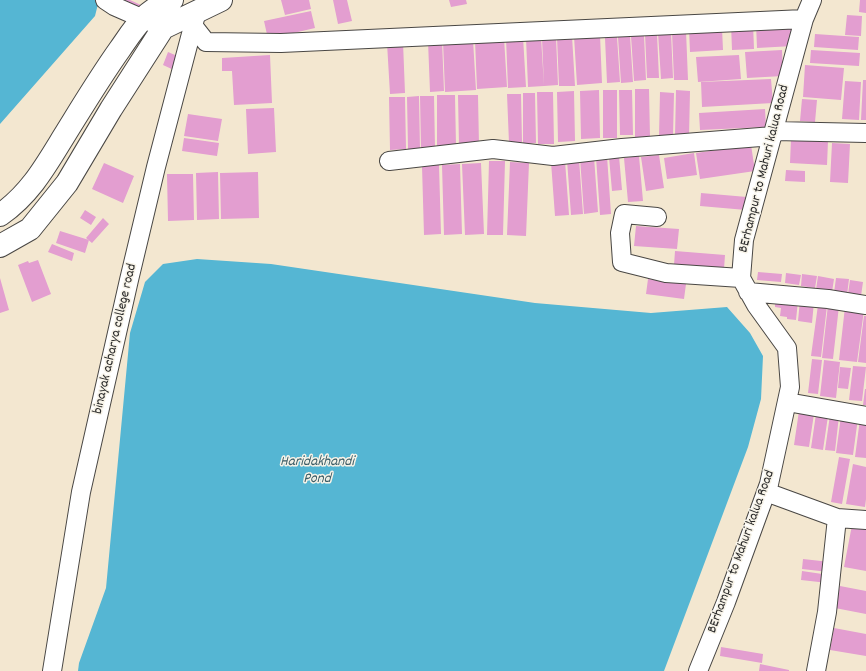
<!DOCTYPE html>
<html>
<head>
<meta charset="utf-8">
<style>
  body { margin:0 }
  canvas { display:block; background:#f3e7d0 }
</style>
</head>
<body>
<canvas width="866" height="671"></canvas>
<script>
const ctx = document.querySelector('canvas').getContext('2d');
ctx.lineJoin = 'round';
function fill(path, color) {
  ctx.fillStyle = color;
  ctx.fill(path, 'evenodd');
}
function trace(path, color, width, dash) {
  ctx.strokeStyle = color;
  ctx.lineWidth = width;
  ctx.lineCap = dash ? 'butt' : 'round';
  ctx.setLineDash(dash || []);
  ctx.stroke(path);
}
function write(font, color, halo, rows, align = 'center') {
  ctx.font = font + ' Dekko,sans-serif';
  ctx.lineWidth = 3;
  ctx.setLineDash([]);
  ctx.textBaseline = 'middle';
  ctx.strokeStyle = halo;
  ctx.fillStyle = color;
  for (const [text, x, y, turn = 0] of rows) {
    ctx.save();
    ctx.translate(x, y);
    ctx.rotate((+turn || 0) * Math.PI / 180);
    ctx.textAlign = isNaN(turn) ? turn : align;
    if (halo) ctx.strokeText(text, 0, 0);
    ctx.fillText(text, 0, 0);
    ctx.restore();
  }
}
fill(new Path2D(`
  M0,0H99L95,16L0,124Z
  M197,259L271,264L535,303L651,313L727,307L750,333L763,356L761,399L748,447L664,671H78L79,663L106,588L130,333L145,282L163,264Z`), '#55b6d3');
fill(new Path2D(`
  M111,0H130L143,6L140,13Z
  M281,0H309L311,9L285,15Z
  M333,0H347L352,21L338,24Z
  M449,0H466L467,4L451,7Z
  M860,0H866V13L859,12Z
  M311,11L315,28L268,39L264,21Z
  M847,15L862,16L861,36L845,35Z
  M792,21L793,46L757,48L756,23Z
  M753,23L754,49L732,50L731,24Z
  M722,28L723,50L690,52L689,29Z
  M686,31L688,80H674L672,32Z
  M671,32L673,78L661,79L658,33Z
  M645,34H657L659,78H647Z
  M815,34L859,37L858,50L814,47Z
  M600,35L602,83L577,85L574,36Z
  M644,35L646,80L634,81L631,36Z
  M572,36L575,86H559L557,37Z
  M630,36L633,82L621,83L618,37Z
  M523,37L526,87L508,88L506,38Z
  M541,37L544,86L528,87L526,38Z
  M556,37L558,85L544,86L542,38Z
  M617,37L620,82L607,83L605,38Z
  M504,38L507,87L477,89L475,40Z
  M442,40L444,91L430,92L428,41Z
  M473,40L476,90L445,92L443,41Z
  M403,42L405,93L390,94L387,43Z
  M782,50L783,76L747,78L745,52Z
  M811,50L860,53L859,66L810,63Z
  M168,52L182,58L176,71L163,65Z
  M270,55L272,103L234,105L232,71H222V58Z
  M739,55L741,79L698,82L696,57Z
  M805,65L844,68L841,100L803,97Z
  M771,79L773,103L702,107L701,82Z
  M863,80H866V120H861Z
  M845,81L861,82L859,120L842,119Z
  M635,89H649L650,137H635Z
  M599,90L600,138L581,139L580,91Z
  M603,90H617V138H603Z
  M619,90H632L633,135H620Z
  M676,90L690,91L689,137H675Z
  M574,91L575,141L558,142L557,92Z
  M537,92H553L554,144H538Z
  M660,92L674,93L673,137H659Z
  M523,93H535L536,143L523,144Z
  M507,94H521L522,142L509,143Z
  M437,95H455L456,146L437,147Z
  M458,95H478L479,146H459Z
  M419,96L420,149H408L407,97Z
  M420,96H434L435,148H421Z
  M389,97H405L406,149L390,150Z
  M802,99L817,100L815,122L800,121Z
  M274,108L276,152L248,154L246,109Z
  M765,109L766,127L700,130L699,113Z
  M188,114L222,119L218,141L184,136Z
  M184,138L219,143L217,156L182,151Z
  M791,139L828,141L827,165L790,163Z
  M832,143L850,144L848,183L830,182Z
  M751,145L755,171L700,179L696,153Z
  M694,153L697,175L667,179L664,158Z
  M659,155L664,188L646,191L641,157Z
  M607,156L611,214L600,215L596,157Z
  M619,156L622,190L612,191L609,157Z
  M639,156L643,201L628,202L624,158Z
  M594,157L598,212L584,214L580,158Z
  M579,159L583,214L571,215L567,160Z
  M489,161H505L503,235H487Z
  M565,161L569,215L555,216L551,162Z
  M510,162L529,163L526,236L507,235Z
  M104,163L134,176L123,203L92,189Z
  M481,163L484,234L465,235L462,164Z
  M460,164L462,234L444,235L442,165Z
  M439,165L441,234L424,235L422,166Z
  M786,170L805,171V182L785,181Z
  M218,172L219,219L197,220L196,173Z
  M258,172L259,218L221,219L220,173Z
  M167,174H193L194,220L168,221Z
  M701,193L747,197L746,210L700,206Z
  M85,210L96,217L91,225L80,218Z
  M103,218L109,224L92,243L86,238Z
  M636,226L679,229L677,249L634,246Z
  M60,231L89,240L85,253L56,243Z
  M52,244L74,253L72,261L48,252Z
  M675,251L725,255L724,269L674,265Z
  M38,260L51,294L32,302L18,265L28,261L29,263Z
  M758,272L782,274L781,282L757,280Z
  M786,273L801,275L799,285L785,283Z
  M802,274L817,276L815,288L801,286Z
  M818,276L834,279L832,292L816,290Z
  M0,278L9,310L0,313Z
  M836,278L849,279L847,295L834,293Z
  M648,279L686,284L684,299L646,294Z
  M850,280L863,282L861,296L848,294Z
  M775,299L798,301L796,320L787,319V317L780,316L781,308L775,307Z
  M800,300L814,302L812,323L798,321Z
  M818,305L827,306L821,357L811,356Z
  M828,305L839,306L833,359L822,358Z
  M845,307L864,310L857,362L839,360Z
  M864,316H866V363L858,362Z
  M812,359L822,360L818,394L808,393Z
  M824,360L840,362L836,398L820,396Z
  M853,366L866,367L862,401L849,400Z
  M840,367L851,368L848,389L838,388Z
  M865,389H866V405H863Z
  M799,411L814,414L809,447L794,445Z
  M816,414L828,416L823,450L811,448Z
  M830,415L839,416L835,451L825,450Z
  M841,416L858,418L853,455L836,453Z
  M860,419L866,420V458L855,457Z
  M839,457L850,459L842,504L831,502Z
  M853,464L866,467V499L865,507L846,504Z
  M852,525L866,528V571L844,567Z
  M803,559L830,562L829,572L802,569Z
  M802,571L829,575L828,583L801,580Z
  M840,586L866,591V614L835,608Z
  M834,628L866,634V656L830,650Z
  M721,647L763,654L762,663L720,656Z
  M760,664L789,670V671H759Z`), '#e39ed0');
const minor = new Path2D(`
  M105,0L114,6L155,24
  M188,19L206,42L281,43L804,19
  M775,131L866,133
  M389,161L493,149L553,156L622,148L773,136
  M657,217L624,214L620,233L622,262L666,273L741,278
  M748,292L828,299L866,305
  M787,402L866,416
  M766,492L837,518L866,520
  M52,671L81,492L129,280L156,167L197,11
  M698,671L726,602L769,484L790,387L787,348L756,305L741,278L744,240L804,19L812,0
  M816,671L827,612L837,518`);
const highway = new Path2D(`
  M0,215C30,194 45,167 64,136C82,107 100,77 120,49C136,26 144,11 172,0
  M0,246L30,229L67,183L111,109L163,28L221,0`);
trace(minor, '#494744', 20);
trace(highway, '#494744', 24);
trace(minor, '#fff', 18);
trace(highway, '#fff', 22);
write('14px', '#2b2b2b', '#f7f3e8', [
  ["BErhampur to Mahuri kalua Road",765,169,-76],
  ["binayak acharya college road",116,339,-77],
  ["BErhampur to Mahuri kalua Road",742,552,-70]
]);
write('italic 15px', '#3a5c66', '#f7f3e8', [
  ["Haridakhandi",317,463],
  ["Pond",317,480]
]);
</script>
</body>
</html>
